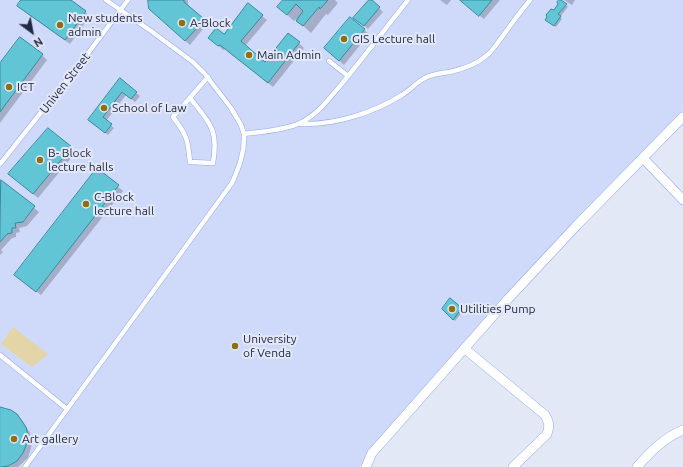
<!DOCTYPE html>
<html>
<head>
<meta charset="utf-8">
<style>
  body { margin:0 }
  #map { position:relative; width:683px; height:467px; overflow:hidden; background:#e3e8f7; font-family:Ubuntu,sans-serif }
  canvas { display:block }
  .north { position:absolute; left:12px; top:12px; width:40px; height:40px; -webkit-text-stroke:3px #e3e8f7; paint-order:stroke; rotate:148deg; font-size:11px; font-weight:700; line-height:16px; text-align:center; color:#202844 }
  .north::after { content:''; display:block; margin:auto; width:14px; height:18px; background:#202844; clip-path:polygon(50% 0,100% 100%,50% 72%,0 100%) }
</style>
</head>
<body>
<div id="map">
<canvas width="683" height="467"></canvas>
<div class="north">N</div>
</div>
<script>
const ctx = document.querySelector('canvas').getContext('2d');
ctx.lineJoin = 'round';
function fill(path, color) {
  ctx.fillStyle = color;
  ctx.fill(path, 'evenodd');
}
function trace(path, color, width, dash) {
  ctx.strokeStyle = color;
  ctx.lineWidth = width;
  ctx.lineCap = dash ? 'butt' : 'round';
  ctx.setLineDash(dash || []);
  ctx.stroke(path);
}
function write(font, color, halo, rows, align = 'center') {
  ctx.font = font + ' Ubuntu,sans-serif';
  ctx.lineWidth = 4;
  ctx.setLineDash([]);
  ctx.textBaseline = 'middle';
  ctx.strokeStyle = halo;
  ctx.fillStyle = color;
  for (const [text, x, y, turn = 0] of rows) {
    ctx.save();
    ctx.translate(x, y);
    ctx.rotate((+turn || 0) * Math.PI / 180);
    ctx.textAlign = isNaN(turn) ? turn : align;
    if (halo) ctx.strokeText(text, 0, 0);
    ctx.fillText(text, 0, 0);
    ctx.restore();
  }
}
fill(new Path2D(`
  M0,0H683V110L667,132L359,467H0Z`), '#cfdafa');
fill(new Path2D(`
  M13,327L48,354L32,367L1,344Z`), '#e4d5a9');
fill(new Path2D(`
  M22,0H69L90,16L70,44L23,10Z
  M149,0H188V7L207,24L190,45L155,14Z
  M284,0H335L338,3L328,15L326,14L311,33L296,19L294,21L286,14Z
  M371,0L383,12L368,29L358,21Z
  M440,0H451L447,5Z
  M460,0H500L484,19Z
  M560,0L568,7L560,17L562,19L556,27L548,22L560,4Z
  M564,0H575L572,5Z
  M262,16L267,20L245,46L266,63L288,34L304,48L273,87L225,49L223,50L214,42L224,35Z
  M350,19L369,34L344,65L330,53Z
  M42,55L47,60L0,123V64Z
  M120,80L140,96L135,102L126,95L106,121L114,128L108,135L93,123Z
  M71,147L76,152L38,198L14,178Z
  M97,170L123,191L41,295L15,275Z
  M1,181L39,212L27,226L19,228L20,232L16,233V237L12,238L1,250L3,252L0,255V183Z
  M443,309H461L463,311L455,321Z
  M0,408L17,415L22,420L30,433L32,441L31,448L28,458L18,467H0Z`), '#0003');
const building = new Path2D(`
  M21,0H71L86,11L65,40L17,6Z
  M148,0H184V2L203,18L198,27L185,41L149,9Z
  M283,0H328L320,9L319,7L303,26L296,21L303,11L296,4L287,15L277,7Z
  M369,0H372L380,7L364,26L353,18Z
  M460,0H492L479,16Z
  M559,0H561L567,4L558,14L561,16L554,26L545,20L547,17L546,15L551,9L554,10L558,4L557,2Z
  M248,3L263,15L241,41L265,62L288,33L300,42L268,83L220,45L218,46L208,38L216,28L224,34Z
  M350,17L365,29L339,61L324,48Z
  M20,37L43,54L0,112V63Z
  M120,78L137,92L131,99L122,92L103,117L112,124L105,133L88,120Z
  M48,128L72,147L33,194L8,174Z
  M97,168L119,185L36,292L14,275Z
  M1,180L35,206L23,222L15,223L16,228H12V233L7,234L0,242Z
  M450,298L462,308L453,320L442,309Z
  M0,407L11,410L17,414L26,427L28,435L27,443L23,453L17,461L8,466L2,467H0Z`);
fill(building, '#61c5d6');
trace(building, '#378c9b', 1);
const lane = new Path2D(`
  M106,0L151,31L193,62L205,74L231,108L241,125L244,134
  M329,61L348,76
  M190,98C209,122 219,129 213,163L190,162C188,140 187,135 173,117L208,77
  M301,124C335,125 373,113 402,95C411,90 417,81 427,77C434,74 443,73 450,72C463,69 477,64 486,56C493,51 497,43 502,37C511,24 520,12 530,0
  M0,164L89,52L128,0
  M0,355L67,409
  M25,467L232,183C239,167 245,152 244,134C260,132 286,130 300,123C317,115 328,100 340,86C363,58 385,29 408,0`);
const street = new Path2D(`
  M643,158L683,200
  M465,349L545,415C549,422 550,426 547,434L513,467
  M366,467L372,453L382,442L508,299L578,224L683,117
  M637,467C651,451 664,438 683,430`);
trace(lane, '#92a7ed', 5.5);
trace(street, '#92a7ed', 10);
trace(lane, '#fff', 4.5);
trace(street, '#fff', 9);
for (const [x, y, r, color] of [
  [182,23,4,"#8c7013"],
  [60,25,4,"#8c7013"],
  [344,39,4,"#8c7013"],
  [249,55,4,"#8c7013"],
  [9,87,4,"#8c7013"],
  [104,108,4,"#8c7013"],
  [40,160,4,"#8c7013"],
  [86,204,4,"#8c7013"],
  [452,309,4,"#8c7013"],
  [235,346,4,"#8c7013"],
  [14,439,4,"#8c7013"]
]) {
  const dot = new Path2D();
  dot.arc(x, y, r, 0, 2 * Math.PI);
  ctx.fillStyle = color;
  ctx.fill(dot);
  trace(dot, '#e3e8f7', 1.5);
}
write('12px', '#202844', '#e3e8f7', [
  ["New students",68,18],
  ["admin",68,32],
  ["A-Block",190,23],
  ["GIS Lecture hall",352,39],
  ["Main Admin",257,55],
  ["ICT",17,87],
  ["School of Law",112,108],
  ["B- Block",48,153],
  ["lecture halls",48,167],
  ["C-Block",94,197],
  ["lecture hall",94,211],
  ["Utilities Pump",460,309],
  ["University",243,339],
  ["of Venda",243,353],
  ["Art gallery",22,439]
], 'left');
write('12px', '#202844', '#e3e8f7', [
  ["Univen Street",65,83,-52]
]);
</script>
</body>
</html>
